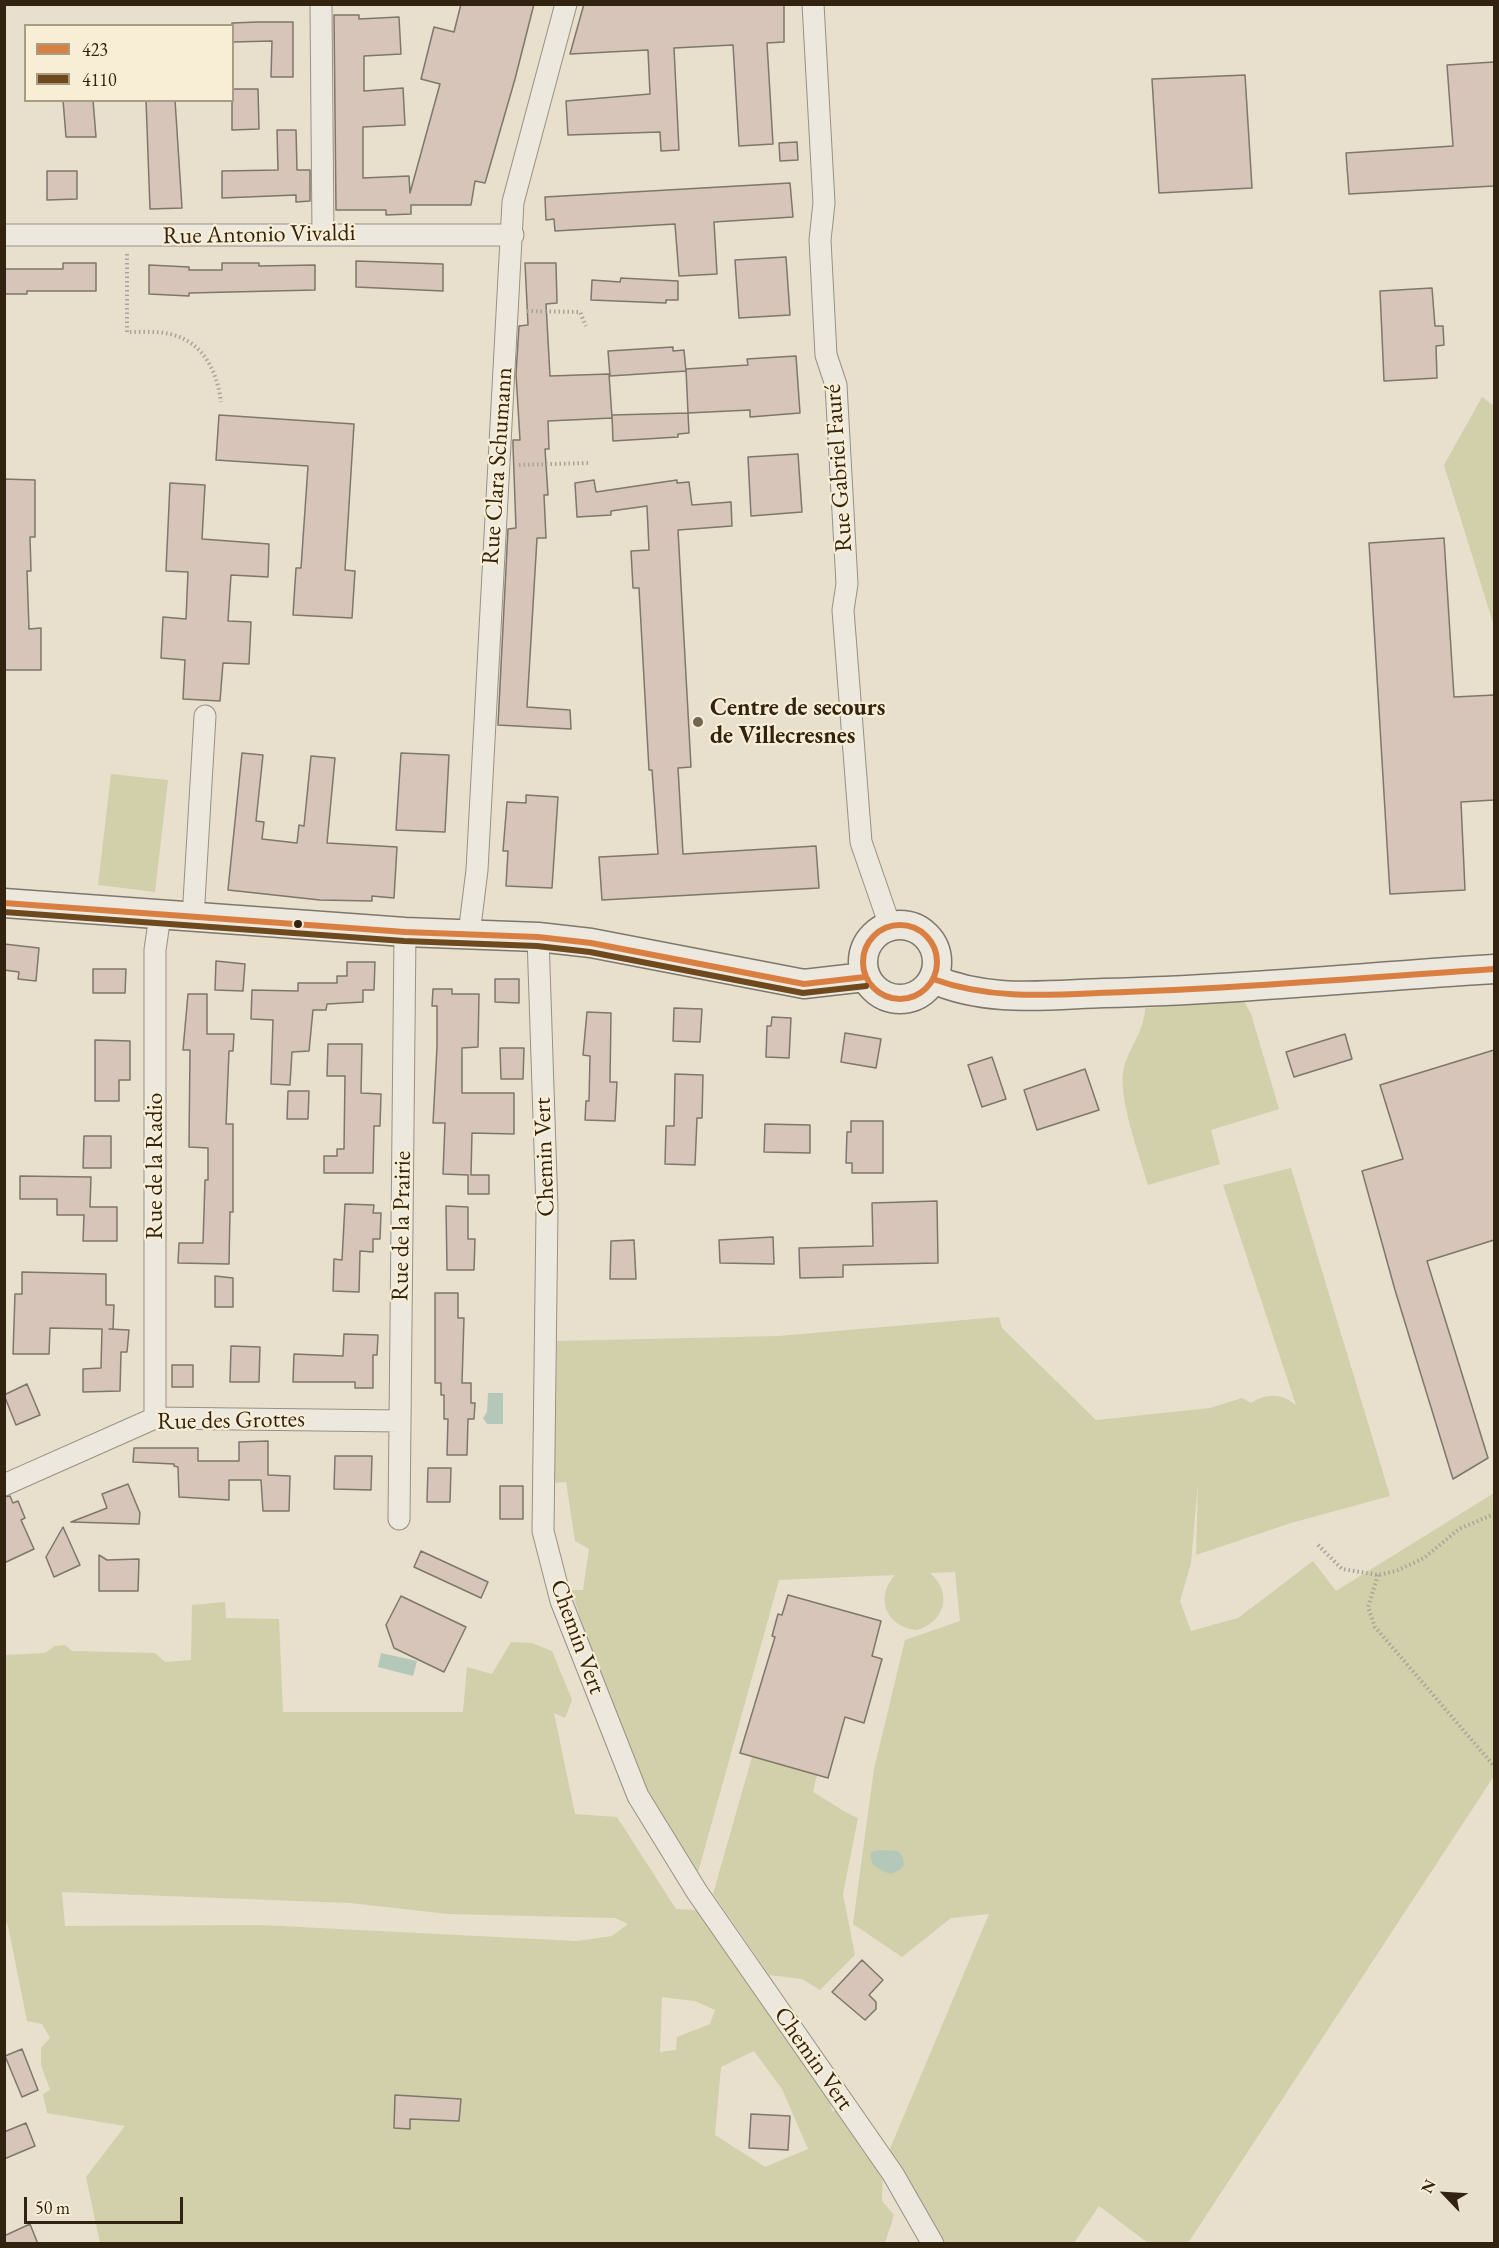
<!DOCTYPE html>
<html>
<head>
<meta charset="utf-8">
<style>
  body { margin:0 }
  #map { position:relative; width:1499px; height:2248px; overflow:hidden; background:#e8dfcc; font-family:"EB Garamond",serif }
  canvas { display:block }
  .frame { position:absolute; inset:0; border:6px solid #322310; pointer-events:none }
  .legend { position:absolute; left:24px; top:24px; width:210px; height:78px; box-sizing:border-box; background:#f8edd5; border:2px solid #a99c86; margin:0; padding:8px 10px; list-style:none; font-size:18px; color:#322310 }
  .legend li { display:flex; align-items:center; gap:12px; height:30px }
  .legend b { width:30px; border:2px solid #a99c86 }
  .north { position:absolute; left:1415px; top:2164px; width:60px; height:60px; -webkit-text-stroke:4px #f8edd5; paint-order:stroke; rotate:295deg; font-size:16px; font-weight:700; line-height:24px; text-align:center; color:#322310 }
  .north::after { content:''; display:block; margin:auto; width:21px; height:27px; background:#322310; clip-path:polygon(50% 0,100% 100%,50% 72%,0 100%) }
  .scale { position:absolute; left:24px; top:2197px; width:159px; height:27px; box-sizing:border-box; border:3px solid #322310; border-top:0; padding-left:8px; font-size:18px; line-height:21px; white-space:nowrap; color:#322310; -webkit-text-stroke:4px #f8edd5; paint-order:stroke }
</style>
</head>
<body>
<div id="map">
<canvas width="1499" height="2248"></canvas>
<div class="frame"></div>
<ul class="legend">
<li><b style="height:8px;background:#d97f42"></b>423</li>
<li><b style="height:8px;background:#6e491e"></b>4110</li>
</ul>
<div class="north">N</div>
<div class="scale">50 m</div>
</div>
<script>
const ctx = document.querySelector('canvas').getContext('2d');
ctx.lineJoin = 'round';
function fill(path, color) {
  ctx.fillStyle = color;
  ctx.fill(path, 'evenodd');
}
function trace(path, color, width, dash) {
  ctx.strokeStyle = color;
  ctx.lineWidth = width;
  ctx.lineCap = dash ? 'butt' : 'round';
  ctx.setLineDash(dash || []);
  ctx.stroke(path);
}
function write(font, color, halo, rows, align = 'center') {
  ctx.font = font + ' "EB Garamond",serif';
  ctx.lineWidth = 4.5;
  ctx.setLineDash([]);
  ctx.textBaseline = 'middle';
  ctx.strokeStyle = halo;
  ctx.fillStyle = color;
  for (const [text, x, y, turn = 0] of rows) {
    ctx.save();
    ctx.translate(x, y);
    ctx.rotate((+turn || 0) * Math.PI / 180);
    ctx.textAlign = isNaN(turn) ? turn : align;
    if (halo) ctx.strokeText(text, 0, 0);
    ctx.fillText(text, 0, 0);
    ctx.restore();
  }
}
fill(new Path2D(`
  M1482,397L1494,406V626L1444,465Z
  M111,774L168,780L155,892L98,885Z
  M1244,1001L1251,1014L1279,1109L1211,1130L1220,1164L1148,1185C1140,1157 1119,1101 1123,1073C1126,1050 1145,1032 1145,1008Z
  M1291,1168L1390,1496L1291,1523L1196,1555L1198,1483L1191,1563L1180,1601L1191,1631L1238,1618L1313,1561L1336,1591L1494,1493V1776L1188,2243H1148L1099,2206L1074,2243H944L916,2202L889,2151L989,1914L951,1918L902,1957L853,1924L874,1769L905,1640L960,1621L955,1572L930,1573C953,1593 945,1623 916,1630C885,1626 875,1597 895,1575L779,1580L697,1876L643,1785L606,1694L571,1590H583L589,1549L575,1541L566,1482L554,1483L557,1341L779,1336L999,1317L1002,1328L1096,1420L1210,1408L1242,1398L1251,1403C1267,1393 1281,1393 1296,1405L1223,1185Z
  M225,1602L226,1618L279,1619L283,1712H463L467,1667L492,1674L511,1642L532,1643L552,1651L572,1700L565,1718L554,1713L575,1814L617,1817L676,1909L696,1910L733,1935L823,2062L832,2111L863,2113L884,2141L882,2201L894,2215L885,2243H100L86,2177L125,2126L47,2113L43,2094L50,2090L41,2065V2048L50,2038L42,2024L27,2021L8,1926L5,1920V1655L45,1653L55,1646L65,1645L72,1651L155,1653L165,1662L191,1660L192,1605ZM62,1892L350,1903L448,1914L615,1918L628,1924L612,1936L577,1941L260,1925L65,1926ZM662,1997L695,2001L715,2010L710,2024L677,2037L676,2050L660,2052ZM754,2051L782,2089L808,2149L765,2167L715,2135L721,2067Z
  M752,1757L817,1775L813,1792C829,1801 841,1811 858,1818L843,1894L855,1955L820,1990L802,1979L769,1975L713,1894Z`), '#d1d0aa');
fill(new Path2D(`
  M488,1393H503V1424H487L483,1418L487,1412Z
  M381,1653L417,1661L413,1676L378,1667Z
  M878,1850L898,1851L903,1857L904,1865L900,1870L890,1874C880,1869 868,1866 871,1852Z`), '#b3c8b9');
const building = new Path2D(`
  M461,4H534L515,79L485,183L475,181L471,205H411V214L386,215V210H336L334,15H359V19L399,17L401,54L364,56V91L403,88L405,125L363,127V178L409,176L410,193L440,84L421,79L434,27L454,32Z
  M584,4H784V42L767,43L773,144L739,146L733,45L674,48L679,150L661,151L660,132L568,135L566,101L650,94L648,50L570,54Z
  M258,22H293V77H271L272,41L232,42V23Z
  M1494,62V186L1349,194L1346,153L1453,146L1447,65Z
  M1245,75L1252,188L1159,193L1152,79Z
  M232,89H258L259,129L232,130Z
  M63,100H93L96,137H66Z
  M146,100H175L182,208L150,209Z
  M277,130H296L297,170H310V201L296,202V195L222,198V171L278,170Z
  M797,142L798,160L780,161L779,143Z
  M47,171H77V199L47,200Z
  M790,183L793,217L714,222L717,274L679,276L675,224L555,231L554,219L546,220L545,197Z
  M786,257L790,315L739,318L735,260Z
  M356,261L443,264V291L356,287Z
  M63,263H96V291H27V294H4V269H63Z
  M222,263H259V266L315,265V290L189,293V296L149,294V265L189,267V270H222Z
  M525,263H556L557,303L546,304L550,376L609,374L612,418L548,421L549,449H545L548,495H544L546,538H537L527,707L570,710L571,729L498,725L508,529L516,528L513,446V440H520L516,374L519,326L528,325Z
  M621,278L678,281V300H666V303L591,300L592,280L620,282Z
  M1432,288L1435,326H1443L1444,345L1436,346L1437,378L1384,381L1380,291Z
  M673,347V351L684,350L686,371L610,376L608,351Z
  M796,356L800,413L750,417V410L688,413L686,369L748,365L747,359Z
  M688,413L689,433L678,434V437L613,441L612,415Z
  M219,415L354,424L345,570L355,571L352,618L293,615L296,568H301L308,466L216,460Z
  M798,454L802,512L751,516L748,457Z
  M4,479L35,480V537H30L31,571H27L29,629L41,628V670H4Z
  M594,480L596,492L677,480V483L689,482L692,505L731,502L732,526L678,530L691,767L678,768L683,854L816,846L819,888L602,900L599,857L658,854L652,770H649L639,588H633L631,551L649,550L647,506L611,511V515L577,517L575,483Z
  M170,483L205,485L202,539L269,544L268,577L231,575L228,621L251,622L249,664L223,663L220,701L183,699L185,660L161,658L163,617L186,619L188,572L166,571Z
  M1444,538L1454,697L1494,695V800L1461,802L1465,890L1390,894L1369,543Z
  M242,753L263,755L256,821L264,822L262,839L297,843L299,825L304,826L311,756L335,758L327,843L397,847L394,898L372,896V901L320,900L228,890Z
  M401,753L449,755L445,832L396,830Z
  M526,795L558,797L552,888L506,886L508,851H503L507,802L526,803Z
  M4,944L39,948L36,981L18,979L19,972L4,970Z
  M216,961L245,964L243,991L215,990Z
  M347,962H375L374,990H363V1002L327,1004L326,1010H313L309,1051L292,1052L290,1085L271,1084L273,1020L251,1019L252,990L298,991V983H337V976H347Z
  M93,969H126L125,993H93Z
  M495,979H519V1003L495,1002Z
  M433,989H452V994H479L478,1047L462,1048V1093H514V1134L472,1133L471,1175H489V1194H468V1175L443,1174L445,1123H433L437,1047V1006H432Z
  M188,994H207V1034H234L233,1051H229L226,1124H233V1212H230L229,1264L178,1263L179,1243H203L205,1180H208V1148L189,1147L190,1050H183Z
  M674,1008L702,1009L700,1042L673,1041Z
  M587,1012L611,1013L610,1082H617L615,1121L585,1120L586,1101H589L590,1056L583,1055Z
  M772,1017L791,1018L789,1058L766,1057L767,1026H771Z
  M845,1033L881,1039L876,1068L841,1062Z
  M1345,1034L1352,1059L1294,1077L1286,1052Z
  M95,1040L130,1041V1080H119V1101H95Z
  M328,1044H362L361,1093L381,1094L380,1126H374L373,1173H324V1156H337V1149H344L345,1076H327Z
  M500,1048H524L523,1079H501Z
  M1494,1050V1240L1427,1261L1488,1458L1453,1479L1395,1290L1362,1171L1403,1159L1380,1085Z
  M992,1057L1006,1099L982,1107L968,1065Z
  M1085,1069L1099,1110L1037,1130L1024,1090Z
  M675,1074L703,1075L702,1118H697L695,1165L665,1164L666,1126H674Z
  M288,1091H309L308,1119H287Z
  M851,1121H883V1173H852V1163H846L847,1132H851Z
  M765,1124L810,1125V1153L764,1152Z
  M84,1136H111V1168H83Z
  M20,1176L91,1177L90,1207H117V1241H83L84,1215H57V1199H20Z
  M937,1201L938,1263L843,1265V1277L800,1278L799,1248L873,1246L872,1203Z
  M345,1204L374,1205L373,1213H381L380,1239H373V1252L360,1251L359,1292L333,1291L334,1259L342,1260Z
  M446,1206L468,1207V1239H475L474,1270H447Z
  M773,1237L774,1264L720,1263L719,1240Z
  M634,1240L636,1279H610L611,1241Z
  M22,1272L106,1274V1305H114L113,1329H109L129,1330L127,1352H121L120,1391L83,1392V1369L101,1368L102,1329L50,1328L49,1354H13L15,1294H22Z
  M215,1276L233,1278V1307H215Z
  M435,1293H458V1318H464L462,1383H471V1403H475L474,1419H468L467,1455H447L448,1419H444V1395H441V1383H435Z
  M344,1334L378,1335L377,1355H373V1388H355V1382H293L294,1354L343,1356Z
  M231,1346L260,1347L259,1382H230Z
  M172,1365H193V1387H172Z
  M27,1384L40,1415L16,1425L4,1395Z
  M268,1441V1475L290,1476L289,1511H263L261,1480H229V1500L179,1497L178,1467L174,1466V1464L133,1462L134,1448H198V1461H239V1442Z
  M335,1456H372L371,1490L334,1489Z
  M428,1468H451L450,1502H427Z
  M128,1484L140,1513L139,1524L71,1522L107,1508L102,1494Z
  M500,1486H523V1519H500Z
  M10,1496L13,1503L18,1501L25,1518L21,1520L34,1549L4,1563V1497Z
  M63,1527L80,1565L54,1577L46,1557Z
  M421,1551L488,1582L481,1598L414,1567Z
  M99,1555L107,1560L139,1559L138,1591H99Z
  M788,1595L881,1621L872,1656L882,1659L864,1723L845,1717L828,1778L740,1753L775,1637L772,1636L778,1614L782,1615Z
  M401,1596L466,1627L444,1672L394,1648L386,1625Z
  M862,1960L883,1980L869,1995L876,2002V2009L865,2020L832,1992Z
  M22,2049L38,2090L22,2097L5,2056Z
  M395,2095L461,2099L459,2121L410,2119V2129L394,2128Z
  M751,2114L790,2116L788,2150L749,2148Z
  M26,2123L35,2146L4,2159V2132Z
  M30,2224L38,2244H4V2236Z`);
fill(building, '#d6c5b8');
trace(building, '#7e776b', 1.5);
const street = new Path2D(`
  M813,4L824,203L820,240L826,355L836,385L847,584L843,610L861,842L890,926
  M321,7L323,235
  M4,235H513
  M193,918L205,716
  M469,934L477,870L513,202L566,4
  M538,937L547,1209L543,1531L561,1601L638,1796L697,1892L893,2174L933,2244
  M155,1418V950L160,915
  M4,1485L155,1418L400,1421
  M399,1519L405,932`);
const secondary = new Path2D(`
  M4,903L405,932L538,937L591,943L804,984L865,977
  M863 962a37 37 0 1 1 74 0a37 37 0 1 1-74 0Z
  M933,979C988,1003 1045,995 1104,993C1234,990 1364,977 1494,969`);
trace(street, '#989184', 23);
trace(secondary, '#7e776b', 31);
trace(new Path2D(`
  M127,254V332C141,332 157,331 170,334C204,342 217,372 221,402
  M527,311L580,312L586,326
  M519,465L588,463
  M1318,1545L1342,1569L1378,1575L1396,1571L1424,1558L1459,1529L1494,1514
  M1378,1575L1368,1607L1375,1627L1494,1766`), '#a9a49a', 4, [1.5, 3]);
trace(street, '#ece8dd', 21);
trace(secondary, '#ece8dd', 28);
trace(new Path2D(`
  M4,903L405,932L538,937L591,943L804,984L865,977
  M863 962a37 37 0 1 1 74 0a37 37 0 1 1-74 0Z
  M933,979C996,1002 1060,994 1126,992C1249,988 1371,977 1494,969`), '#d97f42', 6);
trace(new Path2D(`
  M4,912L404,941L537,946L590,952L803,993L866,986`), '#6e491e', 6);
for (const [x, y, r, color] of [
  [698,722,6,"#726552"],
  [298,924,5,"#322310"]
]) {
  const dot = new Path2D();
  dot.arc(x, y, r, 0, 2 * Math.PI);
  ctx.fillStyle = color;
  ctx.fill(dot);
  trace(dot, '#f8edd5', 2);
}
write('24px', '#322310', '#f8edd5', [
  ["Rue Antonio Vivaldi",259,235,-1],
  ["Rue Clara Schumann",498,466,-86],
  ["Rue Gabriel Fauré",839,468,-94],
  ["Chemin Vert",545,1157,-92],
  ["Rue de la Radio",155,1166,-90],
  ["Rue de la Prairie",402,1226,-89],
  ["Rue des Grottes",231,1421,-1],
  ["Chemin Vert",577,1637,70],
  ["Chemin Vert",813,2059,55]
]);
write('bold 24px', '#322310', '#f8edd5', [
  ["Centre de secours",710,708],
  ["de Villecresnes",710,736]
], 'left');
</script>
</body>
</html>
